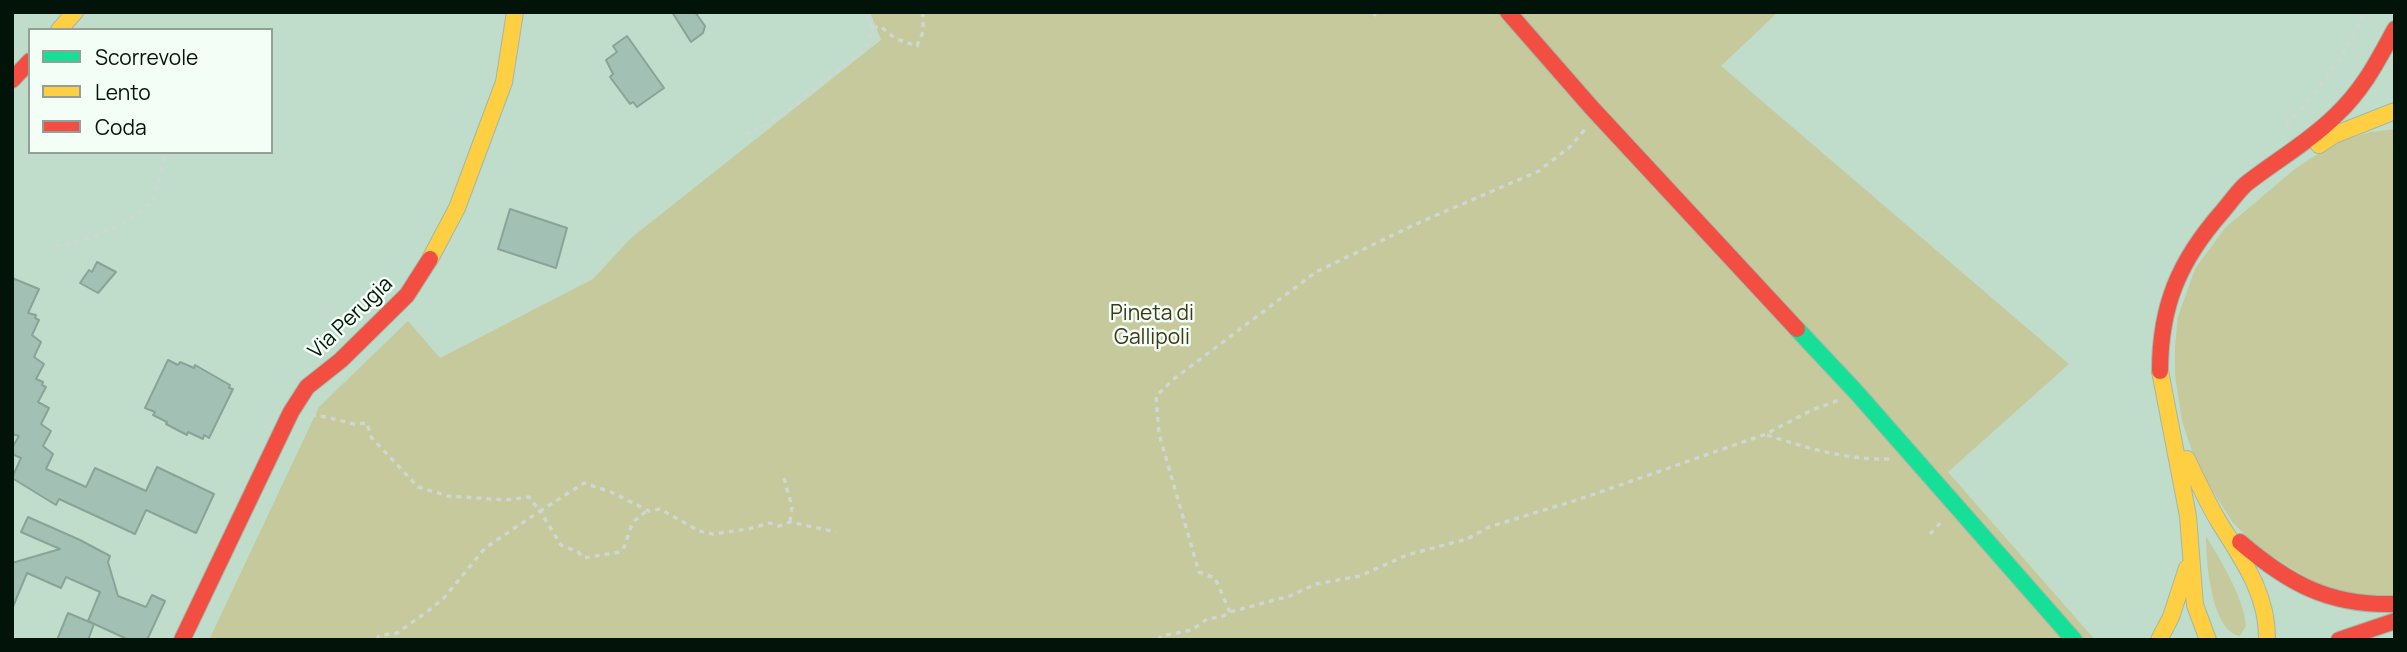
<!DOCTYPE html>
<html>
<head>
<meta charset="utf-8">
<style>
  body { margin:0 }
  #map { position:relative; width:2407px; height:652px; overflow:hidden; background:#c0dcca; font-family:Manrope,sans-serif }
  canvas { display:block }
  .frame { position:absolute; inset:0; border:14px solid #021409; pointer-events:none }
  .legend { position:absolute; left:28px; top:28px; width:245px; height:126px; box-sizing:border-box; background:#f3fef7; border:2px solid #93a098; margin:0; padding:9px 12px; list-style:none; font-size:21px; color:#021409 }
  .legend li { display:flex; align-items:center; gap:14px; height:35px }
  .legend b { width:35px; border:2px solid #93a098 }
</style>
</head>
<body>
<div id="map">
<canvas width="2407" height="652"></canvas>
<div class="frame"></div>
<ul class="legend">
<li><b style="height:9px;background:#16e098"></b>Scorrevole</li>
<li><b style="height:9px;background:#ffcf43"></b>Lento</li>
<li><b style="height:9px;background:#f24e42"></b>Coda</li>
</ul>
</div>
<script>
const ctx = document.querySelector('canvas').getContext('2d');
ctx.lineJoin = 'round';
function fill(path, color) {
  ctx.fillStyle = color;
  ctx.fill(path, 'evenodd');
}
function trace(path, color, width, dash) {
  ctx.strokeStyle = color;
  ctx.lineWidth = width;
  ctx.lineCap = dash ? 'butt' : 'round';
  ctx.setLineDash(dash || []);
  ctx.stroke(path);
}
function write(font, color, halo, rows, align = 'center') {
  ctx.font = font + ' Manrope,sans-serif';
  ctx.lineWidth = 5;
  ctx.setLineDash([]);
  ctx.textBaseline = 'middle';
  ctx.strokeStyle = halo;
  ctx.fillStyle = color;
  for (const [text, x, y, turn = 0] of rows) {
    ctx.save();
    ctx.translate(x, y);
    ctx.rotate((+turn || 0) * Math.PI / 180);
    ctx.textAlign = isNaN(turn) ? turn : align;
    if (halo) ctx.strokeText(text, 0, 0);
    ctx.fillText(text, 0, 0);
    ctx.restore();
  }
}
fill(new Path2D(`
  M870,12H1778L1721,66L2069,364L1948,472L2095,640H209L319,407L408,321L440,358L593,279L631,238L881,40Z
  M2395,129V595L2363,596L2317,584L2260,549L2233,523L2197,466L2182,421L2175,375V346L2178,317L2195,269L2225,228L2295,169L2334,143L2370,132Z
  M2206,536C2221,561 2244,598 2246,626L2240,636C2211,631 2206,560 2206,536Z`), '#c5c99b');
const building = new Path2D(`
  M672,12H695L705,26L703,33L691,42Z
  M627,36L664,88L637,107L633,102L630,104L610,77L613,74L606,60L617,52L613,46Z
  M510,209L567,228L556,268L498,249Z
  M97,262L116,272L98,293L80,283L89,270L92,272Z
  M12,278L39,289L28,313L36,315L35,318L39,320L32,335L41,342L34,357L44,364L36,379L43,382L42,385L46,387L38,402L49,408L41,424L51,431L43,446L53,454L46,469L86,487L95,468L146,491L157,467L214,494L196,533L146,510L135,534L59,499L56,505L12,478L21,458L12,454V448L19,436L12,434Z
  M168,360L178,365L180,362L194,368L195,365L230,385L229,388L233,389L209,438L204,435L203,439L188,432L187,435L166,424L167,422L153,415L155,412L145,408Z
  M28,517L80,540L110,556L108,562L118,596L146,607L152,595L165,601L147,640H129L88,621L100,592L66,577L61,588L27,573L12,609V563L60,549L21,532Z
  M68,613L94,624L88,640H57Z`);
fill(building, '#a2c0b4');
trace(building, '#8aa398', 2);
const fast = new Path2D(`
  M1797,329L1857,393L2074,640`);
const slow = new Path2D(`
  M59,30L75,12
  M2319,145L2334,135L2395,111
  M430,259L457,208L504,82L515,12
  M2160,371L2188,516L2195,605L2208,640
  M2187,459C2197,480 2207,502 2219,522C2242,559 2268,594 2267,640
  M2159,640L2171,617L2187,568`);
const jam = new Path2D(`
  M1508,12L1591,107L1797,329
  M12,80L30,61
  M2160,371C2160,306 2179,261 2222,212C2230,203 2237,192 2246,184C2275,161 2309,142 2335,116C2363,90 2377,62 2395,29
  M2240,542C2289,584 2330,606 2395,604
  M182,640L291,412L307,387L341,360L407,295L430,259
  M2339,640L2395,621`);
trace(fast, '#a2b8a9', 18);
trace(slow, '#a2b8a9', 18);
trace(jam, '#a2b8a9', 18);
trace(new Path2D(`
  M1374,16L1376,12
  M873,28L880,26L896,39L917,46L923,32V12
  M2286,124C2318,92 2347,55 2364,12
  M745,134L763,127L785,113L867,47L872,28L865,12
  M55,246L86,239L120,226L153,201L164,159L162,152
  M311,415L326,417L354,424L367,423L371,437L418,487L448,496L506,500L529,497L540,511L584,483L611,492L649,511L660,509L699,531L713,534L748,529L770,523L779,526L790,522L836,532
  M1767,435C1807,448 1846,460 1889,459
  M784,478L792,507L790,522
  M1930,534L1943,520
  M1230,612L1215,578L1199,572L1159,434L1156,396L1175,378L1316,272L1416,224L1539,171L1571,146L1586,128
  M379,640L378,637L382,635L397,633L428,611L444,598L485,548L540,511L561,545L578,552L584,558L620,552C632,541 623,523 648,511
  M1158,640L1161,636L1192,630L1207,619L1221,617L1230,612L1290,596L1316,584L1360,576L1407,555L1467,539L1489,527L1580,499L1766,434L1812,410L1839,400`), '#ced7d2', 3.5, [5, 5]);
trace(fast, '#16e098', 16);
trace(slow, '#ffcf43', 16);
trace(jam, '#f24e42', 16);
write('21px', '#3f3817', '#f3fef7', [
  ["Pineta di",1152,314],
  ["Gallipoli",1152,338]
]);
write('21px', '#021409', '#f3fef7', [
  ["Via Perugia",351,318,-44]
]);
</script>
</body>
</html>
